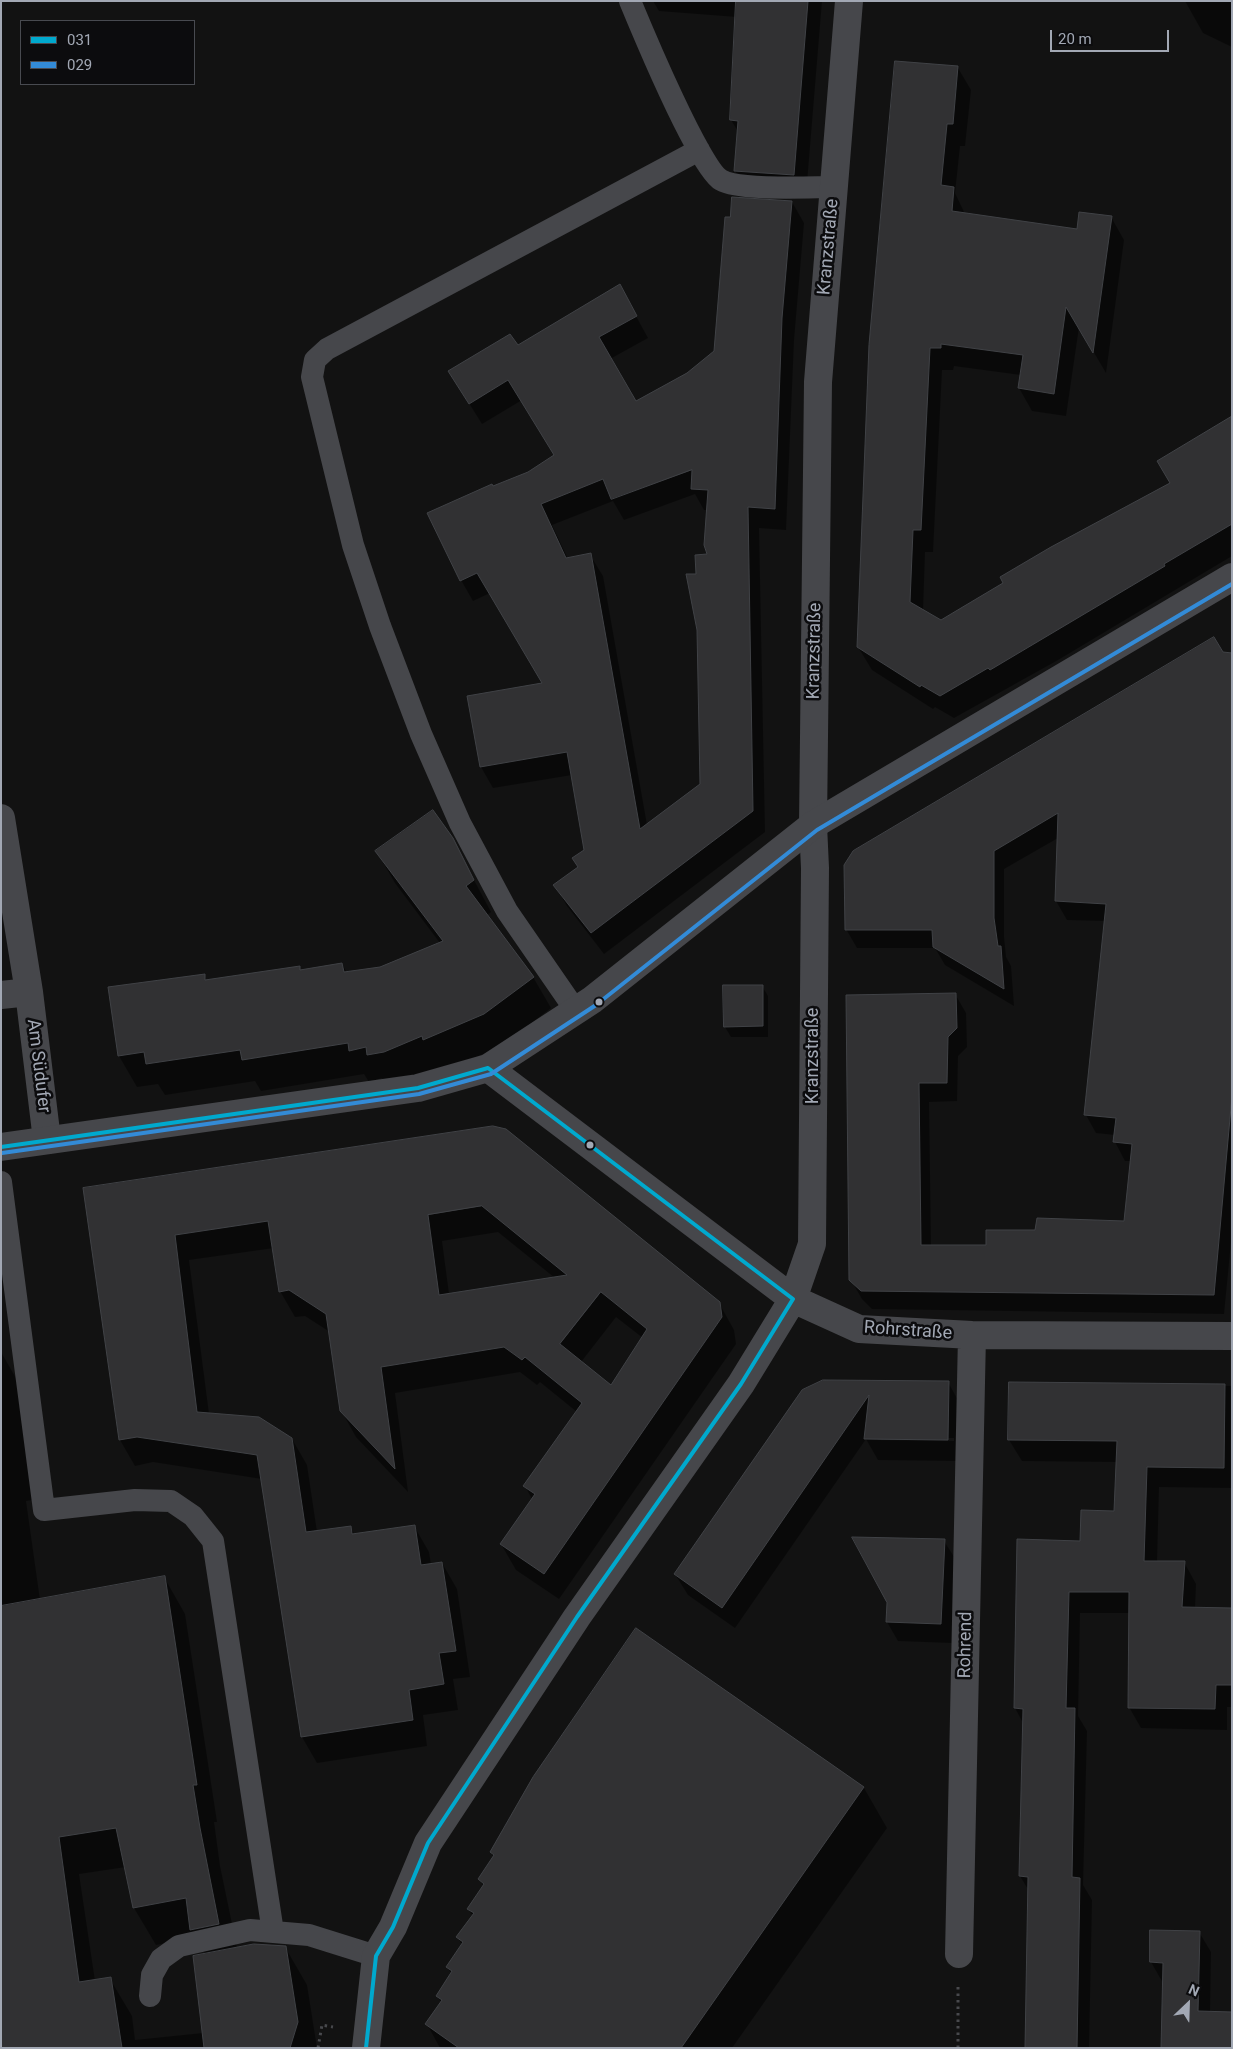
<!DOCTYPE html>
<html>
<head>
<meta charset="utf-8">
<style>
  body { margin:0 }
  #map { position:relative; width:1233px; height:2049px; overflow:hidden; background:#121212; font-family:Roboto,sans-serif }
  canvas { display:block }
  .frame { position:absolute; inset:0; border:2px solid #a2a8b4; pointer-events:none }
  .legend { position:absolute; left:20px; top:20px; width:175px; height:65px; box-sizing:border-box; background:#0c0c0e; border:1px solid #484a50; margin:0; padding:6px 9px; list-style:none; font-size:15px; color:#a2a8b4 }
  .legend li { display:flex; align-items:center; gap:10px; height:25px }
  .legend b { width:25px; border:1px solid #484a50 }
  .north { position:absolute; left:1163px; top:1979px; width:50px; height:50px; -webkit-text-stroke:4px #0c0c0e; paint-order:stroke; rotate:24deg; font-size:14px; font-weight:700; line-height:20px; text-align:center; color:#a2a8b4 }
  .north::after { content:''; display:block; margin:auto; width:18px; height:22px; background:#a2a8b4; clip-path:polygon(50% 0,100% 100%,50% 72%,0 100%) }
  .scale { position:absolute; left:1050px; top:30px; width:119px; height:22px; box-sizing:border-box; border:2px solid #a2a8b4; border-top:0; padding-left:6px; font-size:15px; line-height:18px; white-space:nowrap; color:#a2a8b4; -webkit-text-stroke:4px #0c0c0e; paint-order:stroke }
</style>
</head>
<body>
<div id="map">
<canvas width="1233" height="2049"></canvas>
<div class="frame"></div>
<ul class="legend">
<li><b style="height:6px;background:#00a9ce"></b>031</li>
<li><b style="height:6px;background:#338bd7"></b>029</li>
</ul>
<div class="north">N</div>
<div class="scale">20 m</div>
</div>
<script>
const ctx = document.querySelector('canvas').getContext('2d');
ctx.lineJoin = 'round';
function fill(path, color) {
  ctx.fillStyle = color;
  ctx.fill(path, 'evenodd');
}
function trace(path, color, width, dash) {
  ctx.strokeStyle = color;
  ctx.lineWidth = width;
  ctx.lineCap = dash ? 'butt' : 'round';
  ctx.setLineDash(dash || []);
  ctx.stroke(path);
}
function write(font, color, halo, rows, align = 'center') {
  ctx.font = font + ' Roboto,sans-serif';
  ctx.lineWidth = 5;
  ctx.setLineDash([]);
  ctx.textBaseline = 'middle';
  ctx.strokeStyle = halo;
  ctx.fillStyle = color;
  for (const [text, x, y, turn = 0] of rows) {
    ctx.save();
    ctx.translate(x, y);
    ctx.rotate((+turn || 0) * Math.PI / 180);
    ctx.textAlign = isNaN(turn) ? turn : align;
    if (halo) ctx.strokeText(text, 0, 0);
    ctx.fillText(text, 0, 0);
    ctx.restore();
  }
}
fill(new Path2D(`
  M653,1H822L806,195L747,191L735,171L739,133L731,120L737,17L659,11Z
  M1185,1H1232V47L1203,33Z
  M958,68L971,90L965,146H960L955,193L965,214L1078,231L1111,217L1124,240L1106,373L1079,327L1066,416L1032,411L1019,388L1021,375L954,366L953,370H942L933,552H925L923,611L941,621L1171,484L1232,418V556L1058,660L954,718L935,707L933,709L872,670L858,647L870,346Z
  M792,202L804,223L794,340L786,530L759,528L765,832L604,954L567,906L555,885L579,868L585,851L572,775L493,788L481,767L469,697L543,684L490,593L473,601L461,580L493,488L528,473L555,455L522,400L482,424L462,392L517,346L631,307L648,338L610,359L636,403L688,374L715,352L731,218ZM695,494L704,510H707L709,555L697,575L701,784L647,825L603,576L590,555L568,559L552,525L613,501L624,520Z
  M1222,653L1232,654V1232L1224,1314L872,1309L862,1299L851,1280L847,996L955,994L966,1013L967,1047L958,1056L957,1101L929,1102L931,1246H987L1036,1231L1125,1223L1131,1161H1125L1115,1142V1135L1096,1133L1086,1115L1106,921L1067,920L1056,901L1058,838L1004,869V937L1006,957L1011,966L1014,1006L945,965L935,948H857L846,929Z
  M452,839L491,912L487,915L533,977L551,1008L502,1046L443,1071L387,1086L382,1078L369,1082L364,1074L261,1091L255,1081L165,1095L158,1084L137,1087L119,1056L110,988L204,976L207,981L299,967L301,971L342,964L347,973L380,969L440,943L395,883L377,852Z
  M762,986L768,996V1037H731L725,1027Z
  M493,1127L719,1303L734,1330L736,1344L559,1599L516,1570L501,1544L532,1499L525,1486L577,1412L540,1382L537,1385L520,1372L395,1393L408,1492L356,1437L341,1410L330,1332L305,1316L295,1317L280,1291L274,1248L189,1260L209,1414L292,1439L307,1465L317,1532L350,1527L355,1535L414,1526L429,1552L431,1565L442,1563L457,1589L470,1677L453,1679L458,1710L423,1715L427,1746L317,1763L302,1737L262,1479L153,1462L135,1466L120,1440L85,1189ZM498,1232L555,1278L449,1294L442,1241ZM616,1317L643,1338L611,1387L581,1362Z
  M1,1352L21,1387L38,1499L26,1501L40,1600L164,1577L185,1614L217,1822H214L220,1866L237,1948L285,1947L307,1985L317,2048H1ZM126,1867L134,1908L156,1945L195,1937L206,1955L203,2033L135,2040L132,2016L110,1979L95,1981L79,1874Z
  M948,1382L960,1404L959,1461L878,1460L866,1439L735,1628L688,1595L675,1574L803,1391ZM878,1438H954V1441L878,1440Z
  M1010,1383L1232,1386V1488L1159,1487L1157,1562H1184L1196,1584L1195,1608L1232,1609V1707H1227V1730L1141,1728L1129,1707L1130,1613H1080L1078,1716L1087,1731L1083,1885L1092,1900L1089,2048H1026L1029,1891L1020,1876L1023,1723L1015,1708L1018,1541L1081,1542L1115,1513L1117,1462L1022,1461L1009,1440Z
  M944,1541L956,1560L952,1643L898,1641L887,1622Z
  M636,1630L864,1788L887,1828L732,2048H440L427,2024L442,2003L437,1996L452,1974L447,1967L462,1945L458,1937L473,1916L468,1909L484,1887L479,1879L494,1858L491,1852Z
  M1199,1932L1211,1952L1210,2013L1232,2048L1163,1983L1151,1962Z`), '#0007');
const building = new Path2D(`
  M736,1H808L794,175L734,171L738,121L730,120Z
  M895,61L958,66L953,124H947L941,185L954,187L952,211L1077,229L1079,212L1112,216L1093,353L1066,307L1054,394L1018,388L1023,355L941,344V348H930L921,530H913L910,602L941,620L956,611L1003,583L1000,577L1051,547L1170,483L1157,461L1232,416V524L1164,564L1165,566L990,670L988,668L940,696L921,685L920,687L857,647L869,345Z
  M732,197L792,201L782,318L775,509L748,507L753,811L591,933L553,885L578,867L572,858L584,850L567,752L480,767L467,696L542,683L477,573L460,581L427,513L492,484L493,486L528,472L554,455L508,380L469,404L448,371L510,334L518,345L620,284L637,316L599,337L636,401L687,373L714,351L725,217H730ZM692,470L691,489L708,490L704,545L707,554L695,555L696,574H686L697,630L700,784L640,829L591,553L566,558L541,504L603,479L611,499Z
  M1214,637L1223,652L1232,653V1096L1214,1295L861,1291L849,1280L846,995L956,993L957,1028L948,1037L947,1083H919L921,1245H986V1230H1035L1037,1218L1124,1221L1132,1144L1113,1142L1116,1118L1084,1115L1106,904L1055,901L1058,813L994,851V918L998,946H1001L1004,989L933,947L932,930H845L844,865L853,851Z
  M433,810L453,838L474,880L466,886L534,977L484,1014L423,1040L422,1036L384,1052L367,1055L366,1047L349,1051L348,1043L242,1060L240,1050L146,1064L144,1052L118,1056L108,987L205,974V980L300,966V970L342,963L344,972L380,967L443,941L375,851Z
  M723,985H763V1026L724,1027Z
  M493,1126L506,1129L720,1302L722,1317L544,1574L500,1544L535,1494L523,1486L582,1403L525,1357L522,1360L504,1347L381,1367L395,1469L340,1411L326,1314L289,1290L279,1292L268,1221L175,1235L197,1412L259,1417L292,1438L306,1532L351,1526L352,1534L415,1525L421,1565L442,1562L456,1651L439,1653L444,1684L409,1690L413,1720L301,1737L257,1455L137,1437L119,1440L83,1188ZM482,1206L567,1275L439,1295L428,1215ZM601,1292L647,1329L611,1385L560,1344Z
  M823,1380L949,1381L948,1440L864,1439L869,1395L722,1608L674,1574L802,1390Z
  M1009,1382L1225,1384L1224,1468L1147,1467L1144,1561H1185L1182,1607L1232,1608V1685H1216L1215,1709L1128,1708L1129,1592H1069L1066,1708H1075L1072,1877L1080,1878L1077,2048H1025L1028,1877L1019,1876L1023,1709L1014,1708L1017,1539L1080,1541L1081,1510L1114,1511L1117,1441L1008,1440Z
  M852,1537L945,1539L941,1624L886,1622L887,1603Z
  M165,1576L197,1785H193L200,1828L219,1924L190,1930L186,1898L133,1908L116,1828L59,1837L79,1982L111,1977L122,2048H1V1606Z
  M636,1628L864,1787L681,2048H459L425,2024L442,2000L436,1996L452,1971L446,1967L463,1942L456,1937L474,1913L467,1909L484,1884L478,1879L494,1855L490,1852L533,1777Z
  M1150,1930L1200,1931L1198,2011L1232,2012V2048H1161L1163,1963L1150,1962Z
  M254,1944L286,1946L298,2022L290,2048H204L193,1956Z`);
fill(building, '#313133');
trace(building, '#404246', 1);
trace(new Path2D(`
  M318,2048L322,2025L333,2027
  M958,2048V1987`), '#48494d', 3, [2.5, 4]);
trace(new Path2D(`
  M630,1C642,30 700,169 721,180C740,191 810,187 834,187
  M576,1011L507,911L460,823L421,734L380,626L353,545L312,377L315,360L327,349L699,150
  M1,1182L44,1510L135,1500L171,1501L193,1516L213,1541L273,1932
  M150,1996L152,1975L161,1959L179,1946L250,1930L309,1935L376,1956`), '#46474b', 22);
trace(new Path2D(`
  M1,818L29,992L47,1140
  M1,995L29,992
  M488,1068L793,1299L859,1329L972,1335L1232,1336
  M959,1954L972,1335
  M366,2048L376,1956L393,1927L428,1843L577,1617L741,1384L793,1299L812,1244L815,868L813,825L818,382L849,1`), '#46474b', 28);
trace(new Path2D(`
  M1,1147L418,1088L488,1068L592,1000L813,825L1232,577`), '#46474b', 28);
trace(new Path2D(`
  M1,1147L418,1088L488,1068L793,1299L741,1384L577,1617L428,1843L393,1927L376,1956L366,2048`), '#00a9ce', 4);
trace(new Path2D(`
  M2,1153L419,1094L491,1074L596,1005L817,830L1232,584`), '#338bd7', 4);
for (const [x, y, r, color] of [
  [599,1002,4.5,"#a2a8b4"],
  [590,1145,4.5,"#a2a8b4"]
]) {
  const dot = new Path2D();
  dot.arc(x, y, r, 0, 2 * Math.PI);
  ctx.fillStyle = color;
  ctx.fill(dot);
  trace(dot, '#0c0c0e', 2);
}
write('18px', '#a2a8b4', '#0c0c0e', [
  ["Kranzstraße",829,247,-85],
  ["Kranzstraße",815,651,-89],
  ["Kranzstraße",813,1056,-90],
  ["Am Südufer",38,1066,83],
  ["Rohrstraße",908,1331,4],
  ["Rohrend",966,1645,-89]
]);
</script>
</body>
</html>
